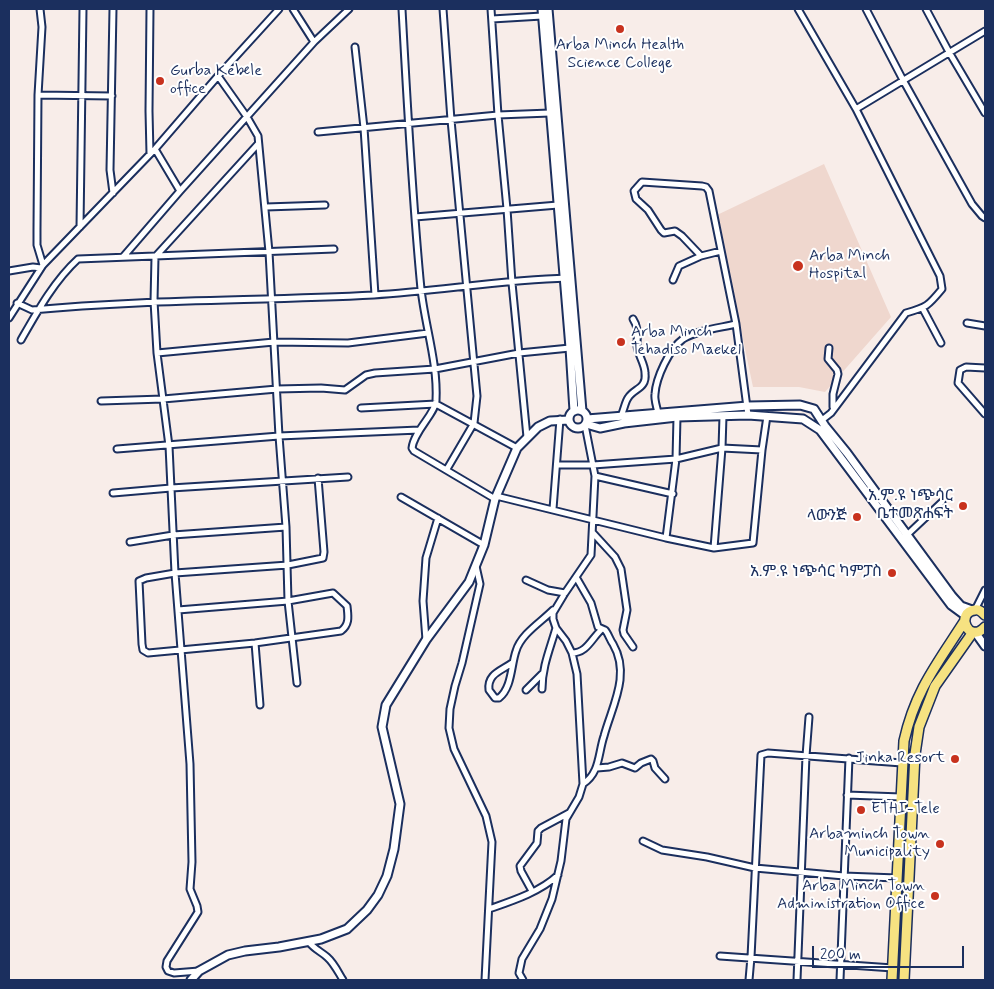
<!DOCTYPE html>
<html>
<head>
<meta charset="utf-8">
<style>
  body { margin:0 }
  #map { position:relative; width:994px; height:989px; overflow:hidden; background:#f8ede9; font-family:Mynerve,sans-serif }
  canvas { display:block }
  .frame { position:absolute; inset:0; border:10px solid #1b2f5e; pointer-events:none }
  .scale { position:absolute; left:812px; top:946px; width:152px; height:22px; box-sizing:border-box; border:2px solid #1b2f5e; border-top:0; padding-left:6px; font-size:15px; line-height:18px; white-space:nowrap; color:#1b2f5e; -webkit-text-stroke:4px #fff; paint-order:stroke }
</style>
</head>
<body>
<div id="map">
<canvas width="994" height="989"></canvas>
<div class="frame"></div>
<div class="scale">200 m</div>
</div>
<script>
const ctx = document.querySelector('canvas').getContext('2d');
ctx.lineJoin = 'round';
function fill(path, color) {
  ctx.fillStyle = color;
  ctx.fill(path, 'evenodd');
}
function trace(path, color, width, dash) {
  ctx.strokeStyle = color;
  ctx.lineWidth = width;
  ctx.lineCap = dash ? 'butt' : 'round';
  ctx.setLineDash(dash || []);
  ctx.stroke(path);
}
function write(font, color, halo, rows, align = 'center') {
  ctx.font = font + ' Mynerve,"Noto Sans Ethiopic",sans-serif';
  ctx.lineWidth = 4;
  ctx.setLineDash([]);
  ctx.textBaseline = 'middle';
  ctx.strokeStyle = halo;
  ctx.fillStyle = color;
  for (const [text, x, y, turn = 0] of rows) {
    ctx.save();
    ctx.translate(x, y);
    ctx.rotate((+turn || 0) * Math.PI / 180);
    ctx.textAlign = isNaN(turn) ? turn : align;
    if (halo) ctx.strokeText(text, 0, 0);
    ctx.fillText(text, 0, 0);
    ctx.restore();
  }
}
fill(new Path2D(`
  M824,164L891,317L825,392L799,387H753L717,215Z`), '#efd7ce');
const street = new Path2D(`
  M40,9L42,27L38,95L37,229V245L43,265
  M150,9L149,111L150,154
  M293,9L314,42
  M402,9C407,102 412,196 421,289C425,326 438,363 436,401C435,414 414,431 412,448L414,451L495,499
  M443,9L451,120L477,396L474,423L447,469
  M491,9L498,115L507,209L512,283L527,437
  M798,9L856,109L940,276L942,289C928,306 927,307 906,313L831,413L822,420
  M866,9L903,80L972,204L982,216L985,218
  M926,9L949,52L985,113
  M492,19L542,16
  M355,47L364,128L375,295
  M218,76L247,117L258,136L269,252L279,436L286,527L288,601L297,683
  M38,95L112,96
  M856,109L985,31
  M318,132L498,115L550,113
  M155,149L180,191
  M113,193L110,170L113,9
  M266,207L325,205
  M415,217L558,205
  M80,227L83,9
  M701,256L682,236L675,231L664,233L661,230L648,210L636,199L634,191L642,182L702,186L706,187L709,191L736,324L748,415
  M123,257L180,191L314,42L349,9
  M9,271L33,267L41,268
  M673,280L679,266L701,256L721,251
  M17,303L32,310C146,299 260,301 374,295C438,291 502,280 567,278
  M923,309L941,343
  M9,318L43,265L155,149L218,76L279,9
  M967,323L985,326
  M21,340C37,312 54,281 78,259L334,249
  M829,348L828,359L837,370L838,374L833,394V407
  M157,353L274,342L348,343L428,333
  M985,368L966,367L960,370L958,383L985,414
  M101,401L163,399L277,389L321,388L345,390L366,375L375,373L435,369L519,353L570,348
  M361,408L436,404L517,448
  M658,413C657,407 654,400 655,394C656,378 669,349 683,339C698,330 719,328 736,324
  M621,416C624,410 625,402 628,398C634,388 647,389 645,373C645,364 638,355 637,346C637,336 639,328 633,319
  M117,449L279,436L419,430
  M557,465H593L676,459L722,448L762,450
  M595,476L673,494
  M113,493L171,488L348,477
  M496,496L666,538L714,548L753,543L762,450L767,416
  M401,497L484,545
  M553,509L560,419
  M593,533L615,557L621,569L627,610L623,630L624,634L633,647
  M908,534L942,502
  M666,538L676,459L677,417
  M130,542L173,535L286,527
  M714,548L722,448L723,416
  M476,566L480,584L462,663L455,686L450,709L449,728L454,749L486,816L492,842L485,980
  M576,577L591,603L598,627C600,628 603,629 605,630C608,633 610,640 613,644C631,675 612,706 604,736C598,754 600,773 583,784
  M526,580L548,590L565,593
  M178,610L288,601L333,593L347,606C348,616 350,624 341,631L255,643L148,653L143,650L142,644L139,581L146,578L175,573L288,565L323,558L324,552L318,478
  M975,610L985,590
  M426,640L423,601L426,558L438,518
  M255,643L260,705
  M572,653C587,653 591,639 602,629
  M512,663C501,671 487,674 489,690L495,698H499C512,688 511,665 516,651C521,634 541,622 553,610
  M542,689C542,667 550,649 556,628
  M526,690L542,674
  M597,768L609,767L622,763L635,768L641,763L651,759L653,761L655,768L665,779
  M847,795L901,797
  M643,841L662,850L707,857L755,868L844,876L897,878
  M532,891L521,871L520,866L537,843L538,831L541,828L569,813
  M489,909C512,901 540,892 558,875
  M308,941C314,949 320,951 327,957C334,963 338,972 343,980
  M720,956L893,968
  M199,971L174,973L168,971L166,967L167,961L198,912L197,906L190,889L192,862L190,764L175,573L169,446L157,353L154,301L155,257L258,144
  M523,980L519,973L522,959L540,929L552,899L561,861L566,819L579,797L583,784L577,674L572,653L566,641L556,628L553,619V613L565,593L591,555L595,476L585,425
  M749,980L751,957L761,755L768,753L902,763
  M797,980L806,756L809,717
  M840,980L849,758`);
const secondary = new Path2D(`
  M542,9L570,348L574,411
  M548,9L582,411
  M569 419a9 9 0 1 1 18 0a9 9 0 1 1-18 0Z
  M587,419L748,406L800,405L814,409L825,426L847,453L952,596L961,606L972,610
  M586,424L600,428L624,423L677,417L748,415L803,419L820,430L951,605L966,616
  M975,632L985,646
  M191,980L199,971L228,955L245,951L279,947L321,939L347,929L367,910L378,895L387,876L394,849L400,804L382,727L386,705L426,640L469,582L484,545L495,499L517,448L538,427L550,421L569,420`);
const highway = new Path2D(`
  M985,615C982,612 979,609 975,610C955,612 968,645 985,627
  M892,980L904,741C915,691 937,664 964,622
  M904,980L915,754L919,727L935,686L973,632`);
trace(street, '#1b2f5e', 9);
trace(secondary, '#1b2f5e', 11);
trace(highway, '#1b2f5e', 12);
trace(street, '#fff', 5);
trace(secondary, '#fff', 7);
trace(highway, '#f6e281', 9);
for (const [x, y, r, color] of [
  [620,29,5,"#c8321e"],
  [160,81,5,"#c8321e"],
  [798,266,6,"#c8321e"],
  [621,342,5,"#c8321e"],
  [963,506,5,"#c8321e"],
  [857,517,5,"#c8321e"],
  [892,573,5,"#c8321e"],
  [955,759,5,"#c8321e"],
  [861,810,5,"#c8321e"],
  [940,844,5,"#c8321e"],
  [935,896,5,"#c8321e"]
]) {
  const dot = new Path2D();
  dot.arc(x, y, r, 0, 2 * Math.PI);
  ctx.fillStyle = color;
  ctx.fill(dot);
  trace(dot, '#fff', 2);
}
write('16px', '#1b2f5e', '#fff', [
  ["Arba Minch Health",620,46,"center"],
  ["Science College",620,64,"center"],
  ["Gurba Kebele",170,72,"left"],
  ["office",170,90,"left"],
  ["Arba Minch",809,257,"left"],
  ["Hospital",809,275,"left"],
  ["Arba Minch",631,333,"left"],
  ["Tehadiso Maekel",631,351,"left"],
  ["አ.ም.ዩ ነጭሳር",953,497],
  ["ቤተመጽሐፍት",953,515],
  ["ላውንጅ",847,517],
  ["አ.ም.ዩ ነጭሳር ካምፓስ",882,573],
  ["Jinka Resort",945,759],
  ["ETHI-Tele",871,810,"left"],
  ["Arbaminch Town",930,835],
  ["Municipality",930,853],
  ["Arba Minch Town",925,887],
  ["Administration Office",925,905]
], 'right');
</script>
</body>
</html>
